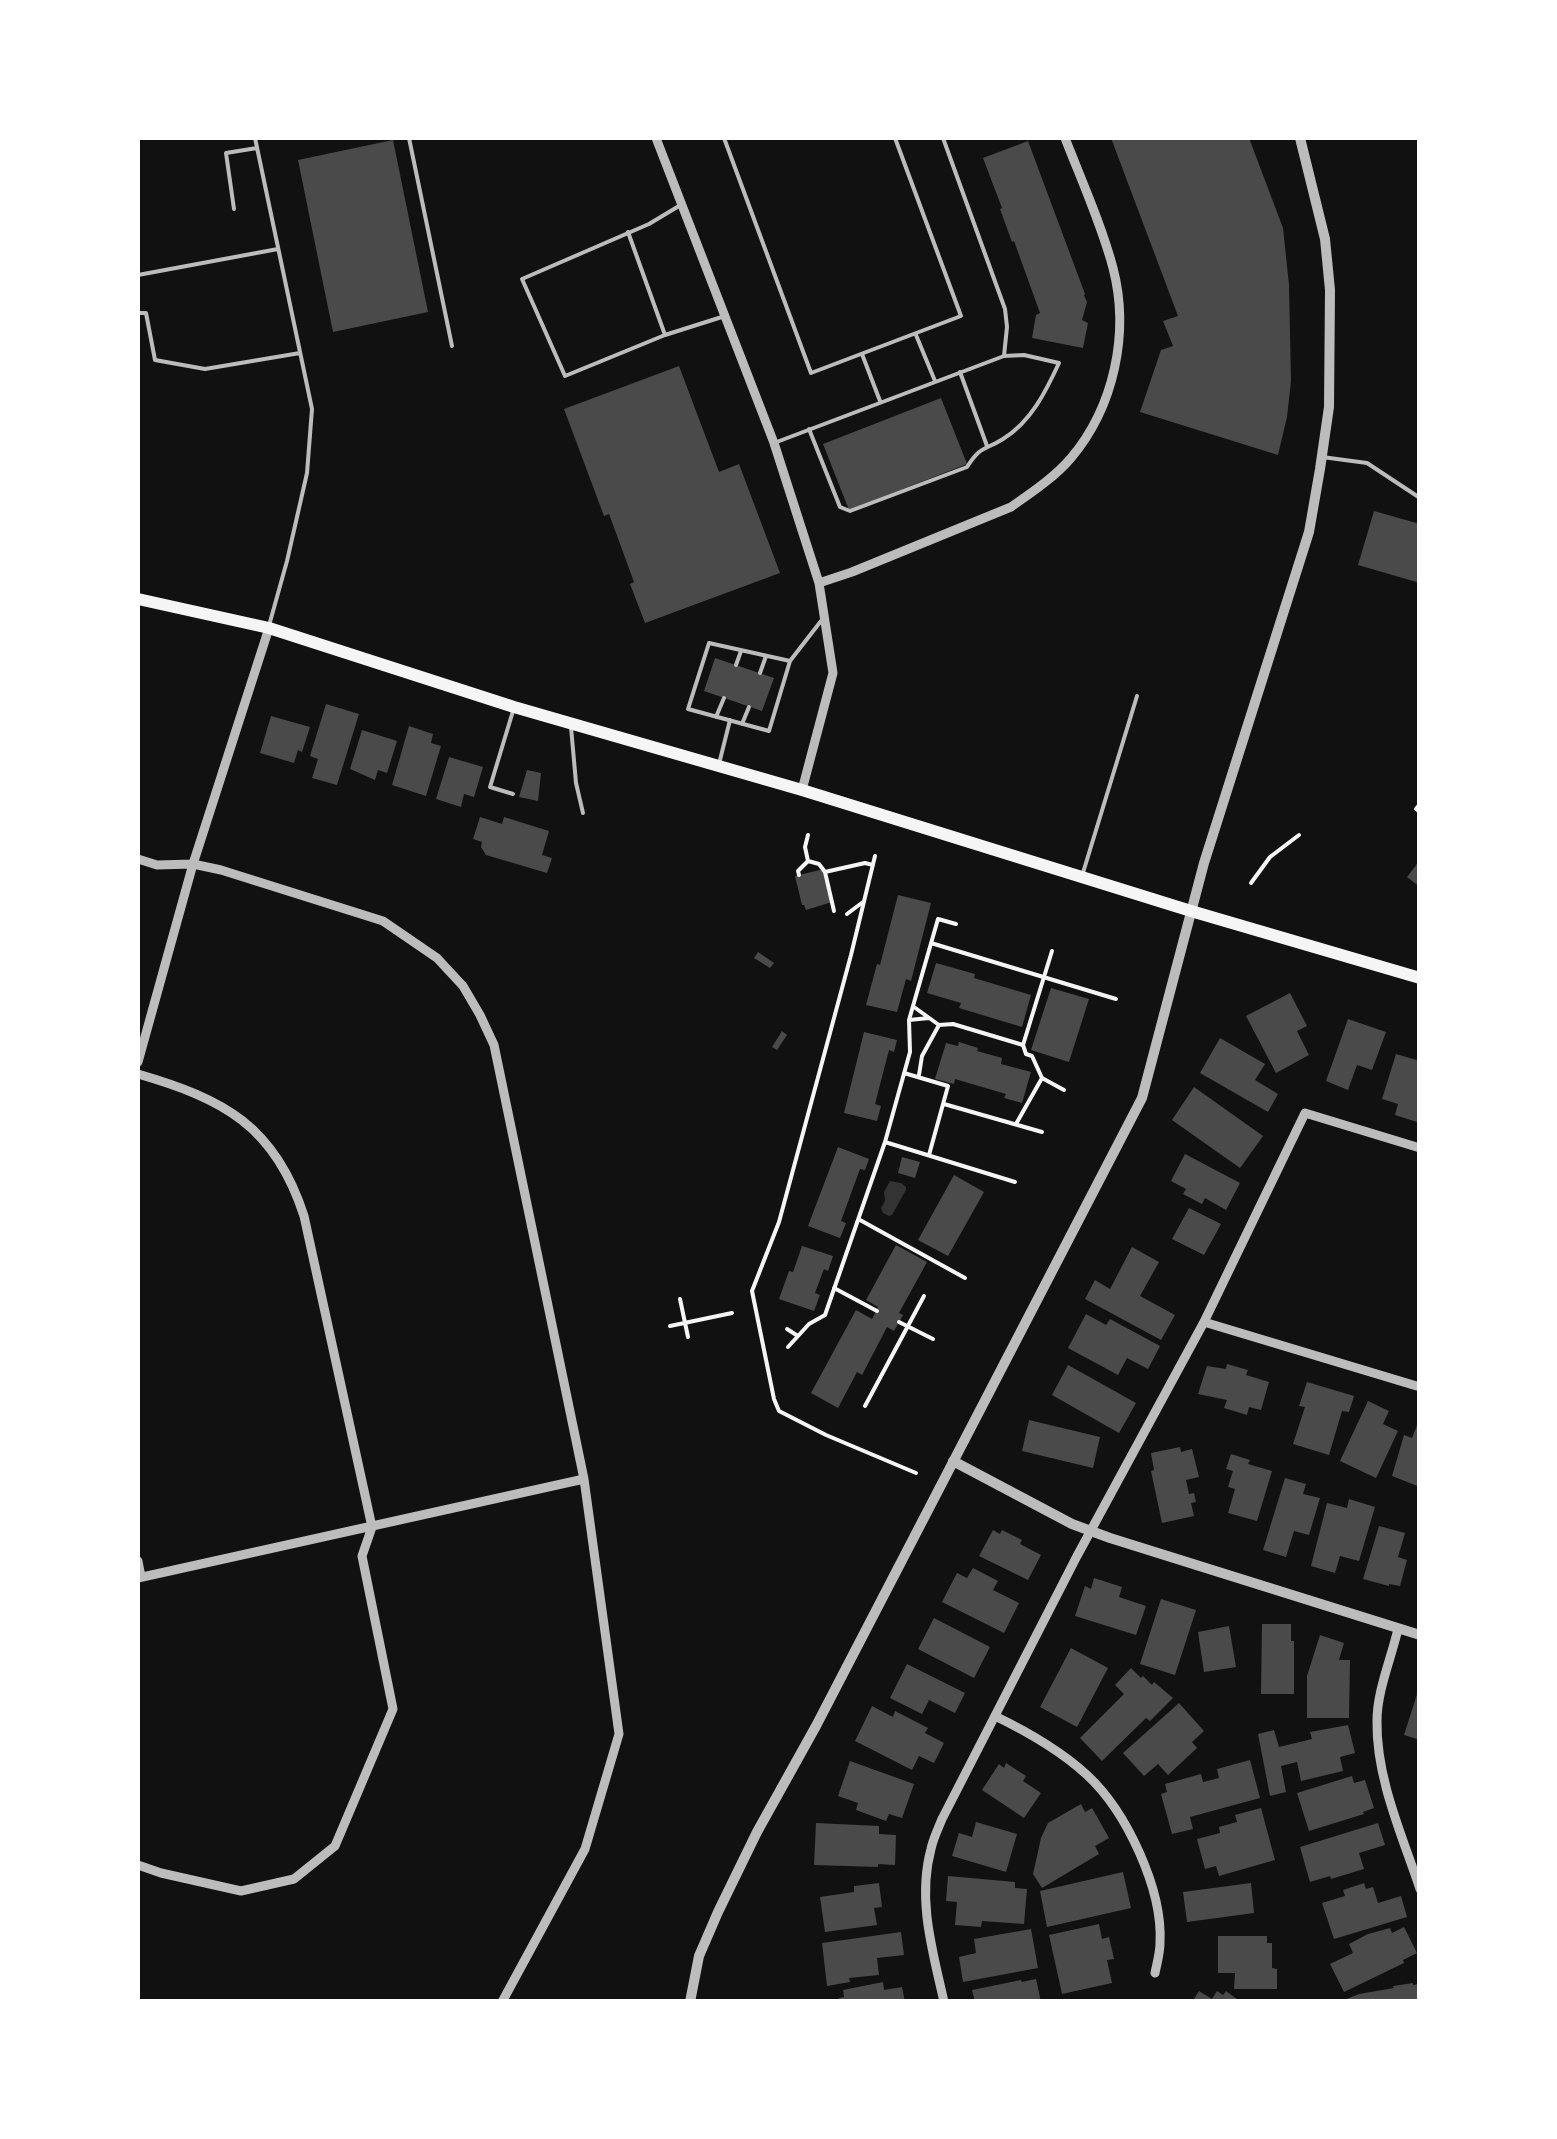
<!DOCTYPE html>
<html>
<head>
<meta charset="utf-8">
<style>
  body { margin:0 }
  #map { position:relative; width:1557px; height:2139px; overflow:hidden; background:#111; font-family:"Roboto Serif",serif }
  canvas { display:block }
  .frame { position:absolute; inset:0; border:140px solid #fff; pointer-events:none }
</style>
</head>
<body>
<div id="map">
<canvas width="1557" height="2139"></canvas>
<div class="frame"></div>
</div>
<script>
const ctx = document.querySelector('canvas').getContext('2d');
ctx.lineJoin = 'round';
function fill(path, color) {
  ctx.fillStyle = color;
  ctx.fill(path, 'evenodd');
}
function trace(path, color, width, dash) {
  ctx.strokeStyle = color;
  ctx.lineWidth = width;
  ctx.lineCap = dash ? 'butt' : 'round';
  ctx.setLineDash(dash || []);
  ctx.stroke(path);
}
fill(new Path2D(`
  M890,1181L901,1183L906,1187V1190L892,1215L889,1216L883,1213L881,1208L885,1201L884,1192Z`), '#333');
fill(new Path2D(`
  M1111,138H1249L1283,228L1289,285L1291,381L1287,417L1278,455L1140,412L1161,350L1173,346L1163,321L1178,316Z
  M393,140L428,312L333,332L298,160Z
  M1028,141L1085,294L1084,295L1087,302L1082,320L1088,323L1083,348L1032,338L1036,315L1040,313L1014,241L1012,242L1000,209L1002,208L983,158Z
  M679,366L719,472L739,464L780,573L645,623L630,584L634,582L609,514L604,516L564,409Z
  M941,398L967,464L849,510L823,444Z
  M1374,511L1420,524V583L1358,565Z
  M715,658L774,678L762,711L704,691Z
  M326,704L359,714L337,785L312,778L318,759L310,756Z
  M271,716L310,727L302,752L298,750L294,763L260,753Z
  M409,726L433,734L431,743L441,746L426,796L392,785Z
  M362,730L397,741L387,773L378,770L375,780L350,769Z
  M449,757L483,767L474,797L464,794L461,807L436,799Z
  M527,770L541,773L538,801L519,797Z
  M480,817L502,824L504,817L549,831L542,855L552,858L547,873L486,855L481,847L482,842L473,839Z
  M1420,860V887L1407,877Z
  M824,869L832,902L806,910L804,905H802L795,876Z
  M898,895L931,903L911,981L906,979L897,1012L866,1005L877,964L880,965Z
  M758,952L774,963L770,968L754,958Z
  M936,963L975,974L974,978L1031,995L1022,1027L959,1008L961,1003L927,993Z
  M1051,988L1089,999L1069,1062L1031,1050Z
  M1290,993L1307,1026L1297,1031L1309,1055L1276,1073L1246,1016Z
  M1348,1019L1386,1032L1372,1070L1357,1065L1348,1090L1326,1081Z
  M782,1031L787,1035L777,1050L772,1047Z
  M864,1032L897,1040L894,1052L889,1050L875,1104L881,1106L877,1121L844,1113Z
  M1220,1038L1265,1064L1255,1080L1278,1094L1268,1112L1200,1073Z
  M959,1042L978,1048L977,1051L1002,1058L1001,1064L1031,1072L1022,1103L1004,1098L1006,1094L955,1079L954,1084L935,1079L946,1043L958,1046Z
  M1396,1054L1420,1061V1123L1395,1115L1398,1104L1382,1099Z
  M1194,1087L1263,1136L1240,1168L1172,1120Z
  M838,1147L869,1159L865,1170L860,1169L841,1221L846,1223L840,1238L808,1226Z
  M1185,1154L1240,1183L1226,1210L1205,1198L1202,1204L1183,1194L1186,1189L1171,1181Z
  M902,1157L920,1162L915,1178L898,1173Z
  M954,1175L984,1192L948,1256L918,1240Z
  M1189,1208L1221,1224L1204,1255L1172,1239Z
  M896,1245L927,1262L899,1313L903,1315L894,1331L887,1327L862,1375L857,1372L838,1408L811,1393L856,1310L872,1319L878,1307L866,1300Z
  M802,1246L833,1256L828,1271L824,1269L815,1293L820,1295L814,1311L779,1299L789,1271L793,1272Z
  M1132,1247L1159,1262L1140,1296L1175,1315L1161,1340L1085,1299L1095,1280L1110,1289Z
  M1086,1314L1106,1325L1110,1319L1160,1346L1148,1369L1127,1358L1118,1375L1068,1348Z
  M1227,1364L1248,1370L1246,1375L1269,1382L1261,1410L1249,1407L1247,1415L1224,1408L1227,1400L1198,1394L1207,1366L1226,1369Z
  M1068,1365L1136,1403L1119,1433L1052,1395Z
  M1307,1382L1354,1396L1349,1412L1342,1411L1329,1455L1293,1444L1305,1407L1299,1406Z
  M1368,1401L1389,1411L1383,1424L1398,1431L1376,1478L1340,1461Z
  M1420,1418V1487L1392,1476L1404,1435L1412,1438Z
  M1029,1420L1100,1437L1093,1468L1022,1451Z
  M1180,1447L1181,1452L1192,1449L1199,1477L1186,1480L1189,1494L1194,1493L1196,1502L1191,1503L1194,1516L1162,1523L1151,1471L1154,1470L1151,1453Z
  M1231,1454L1250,1460L1248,1464L1272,1471L1257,1521L1228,1513L1235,1489L1228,1487L1233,1471L1226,1469Z
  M1285,1478L1306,1484L1303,1494L1320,1498L1309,1535L1294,1531L1286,1557L1263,1550Z
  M1349,1499L1375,1507L1359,1561L1340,1556L1335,1573L1311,1566L1327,1503L1347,1508Z
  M1379,1526L1405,1533L1398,1557L1407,1560L1400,1586L1389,1584V1586L1363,1579Z
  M993,1530L1000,1534L1002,1530L1022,1540L1020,1544L1041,1555L1028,1580L979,1556Z
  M973,1568L998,1581L993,1590L1019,1603L1004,1633L942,1602L957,1573L967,1578Z
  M1094,1578L1122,1587L1119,1597L1146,1606L1136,1635L1075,1616L1085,1586L1091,1589Z
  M1161,1599L1196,1610L1175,1675L1140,1664Z
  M934,1618L990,1647L974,1678L918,1649Z
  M1262,1624H1291V1641H1294V1694H1261Z
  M1229,1626L1236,1667L1204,1672L1198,1632Z
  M1320,1635L1344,1643L1339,1660H1350L1349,1718H1307V1676Z
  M1071,1648L1108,1668L1077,1727L1040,1707Z
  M907,1664L965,1693L955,1713L929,1700L922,1714L890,1698Z
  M1131,1668L1141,1678L1143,1676L1152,1685L1154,1682L1173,1698L1150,1721L1146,1718L1102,1761L1080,1738L1124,1694L1115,1685Z
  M1419,1688H1420V1740L1404,1735Z
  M1179,1703L1204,1731L1192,1742L1197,1748L1168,1775L1158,1764L1144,1776L1123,1753Z
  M872,1706L893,1717L895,1711L928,1728L925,1733L944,1743L934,1763L919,1756L912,1770L855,1741Z
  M1348,1725L1355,1753L1340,1757L1343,1771L1301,1781L1297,1762L1281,1766L1286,1792L1270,1796L1258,1734L1274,1730L1279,1747L1312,1739L1310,1732Z
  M1250,1760L1260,1798L1190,1817L1193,1829L1172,1834L1161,1794L1167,1792L1165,1784L1201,1774L1203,1782L1219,1778L1217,1769Z
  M850,1761L914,1784L902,1818L889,1814L886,1821L856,1810L858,1803L838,1796Z
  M1006,1763L1026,1776L1023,1781L1041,1793L1024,1818L982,1790L999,1764L1004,1768Z
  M1352,1776L1354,1783L1365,1780L1374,1808L1363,1812L1364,1814L1309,1831L1297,1793Z
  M1081,1804L1085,1812L1092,1808L1109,1838L1095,1846L1099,1854L1042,1888L1033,1874L1041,1838L1048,1823Z
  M1261,1808L1275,1860L1219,1876L1216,1866L1205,1869L1197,1839L1220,1833L1219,1827L1237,1822L1235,1815Z
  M976,1822L1017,1834L1006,1872L952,1856L959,1833L972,1837Z
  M816,1823L879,1826V1834L896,1835L895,1865L878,1864V1867L814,1865Z
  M1378,1823L1385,1845L1359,1853L1364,1869L1331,1879L1330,1876L1310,1882L1300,1847Z
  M1123,1872L1131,1908L1047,1927L1040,1891Z
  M948,1876L1015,1882V1888L1027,1889L1024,1924L982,1921L981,1927L955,1925L957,1902L946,1901Z
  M879,1883L882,1907L874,1908L877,1925L825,1932L820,1897L854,1892V1886Z
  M1251,1883L1254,1913L1187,1922L1183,1892Z
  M1364,1883L1366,1889L1373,1887L1378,1903L1401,1896L1407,1917L1334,1939L1322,1903L1345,1896L1343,1890Z
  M1099,1924L1102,1939L1109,1937L1114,1959L1107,1960L1112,1983L1062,1994L1049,1935Z
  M1404,1927L1417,1953L1403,1960L1404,1963L1344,1992L1330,1964L1353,1953L1349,1944L1368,1934L1390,1928L1392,1933Z
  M1031,1929L1038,1968L963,1982L959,1957L976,1953L974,1939Z
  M901,1932L904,1955L877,1958L879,1975L849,1978L850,1982L827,1986L822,1943Z
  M1218,1936H1267V1943H1272V1968L1277,1969V1989H1234L1235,1973H1218Z
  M1036,1979L1041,2002H975L972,1990L1021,1980L1022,1982Z
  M883,1982L884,1990L902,1987L905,2002H840L839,1998L844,1997L843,1990Z
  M1413,1983V1985L1420,1984V2002H1339L1359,1994L1394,1988L1393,1986Z
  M1199,1991L1212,1999L1217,1991L1223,1995L1226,1991L1241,2002H1192Z`), '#4a4a4a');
trace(new Path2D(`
  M1420,804L1416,809L1420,812
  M875,856L851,955L779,1222L752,1291L774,1399L779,1411L826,1435L916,1473
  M808,861L805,847L808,835
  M799,875L798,871L808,861L819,864L825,872
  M1251,883L1270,857L1299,835
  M834,911L825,872L865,863L873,865
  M847,914L863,902
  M931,943L1116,999
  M914,1007L939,1025L953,1024L1023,1045L1052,951
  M909,1020L929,1018
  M1023,1045L1026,1054L1032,1056L1042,1078L1064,1090
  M904,1073L948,1086L929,1155
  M919,1075L922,1056L939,1025
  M944,1104L1042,1132
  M1016,1124L1042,1078
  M885,1142L1015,1182
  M860,1220L965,1278
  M834,1288L877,1311
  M680,1299L688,1337
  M899,1322L933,1339
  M670,1326L732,1313
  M787,1329L798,1336
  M788,1347L809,1324L825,1315L885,1142L910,1052L909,1020L938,919L956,924
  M865,1406L924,1296`), '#f5f5f5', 4);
trace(new Path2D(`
  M255,138L312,409L307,473L287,561L270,622
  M409,138L452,346
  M724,138L811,373L961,316L895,138
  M679,206L649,224L522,279L565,376L665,335L725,316
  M234,209L226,153L257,148
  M628,232L665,335
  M138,275L278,249
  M138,313H146L155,360L205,369L300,353
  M916,335L935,381
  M862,354L880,401
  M960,372L987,446
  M809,429L840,507L850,511L967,467C981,445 984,451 1003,439C1031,422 1046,391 1059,363L1024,355L1004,356
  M774,443L1004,356L1007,327L1005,309L943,138
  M1322,457L1367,463L1420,498
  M790,661L769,731L688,709L709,643L790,661L821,621
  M736,665L741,651
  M760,673L766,656
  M513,711L490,787L513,794
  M716,717L724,698
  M742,724L749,707
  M571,727L576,783L583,813
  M719,764L730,720
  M1082,876L1137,696`), '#bcbcbc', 4);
trace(new Path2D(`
  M656,138L774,443L819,583L833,673L802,790
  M819,583L852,572L1011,507C1031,493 1055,477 1071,458C1114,407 1130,333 1113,268C1102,226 1081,179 1065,138
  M138,859L157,865L193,864L221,870L383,921L437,958L463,986L480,1015L494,1045L584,1479L619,1734L585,1849L502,2002
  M138,1062L193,864L269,628
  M138,1074C224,1099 275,1126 304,1216L372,1527L362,1556L393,1709L335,1846L294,1879L241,1891L161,1873L138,1865
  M1204,1322L1420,1387
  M138,1561L141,1577
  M138,1578L584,1479
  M1398,1629C1391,1659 1377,1691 1377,1721C1376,1778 1402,1835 1420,1889
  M995,1716C1028,1732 1060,1750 1087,1775C1126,1811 1163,1889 1160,1943C1160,1953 1157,1963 1155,1973
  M944,2002C933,1952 917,1900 931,1849C933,1839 938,1829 942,1819L1077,1556L1204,1322L1305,1113L1420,1148`), '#bcbcbc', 9);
trace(new Path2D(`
  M953,1461L1072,1524L1110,1538L1420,1635
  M690,2002L699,1956L718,1912L757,1832L816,1726L1142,1098L1204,863L1309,532L1320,469L1329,407L1330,290L1325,239L1300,138`), '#bcbcbc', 10);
trace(new Path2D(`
  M138,599L269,628L514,707L802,790L1191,911L1420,978`), '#f5f5f5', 12);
</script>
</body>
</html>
